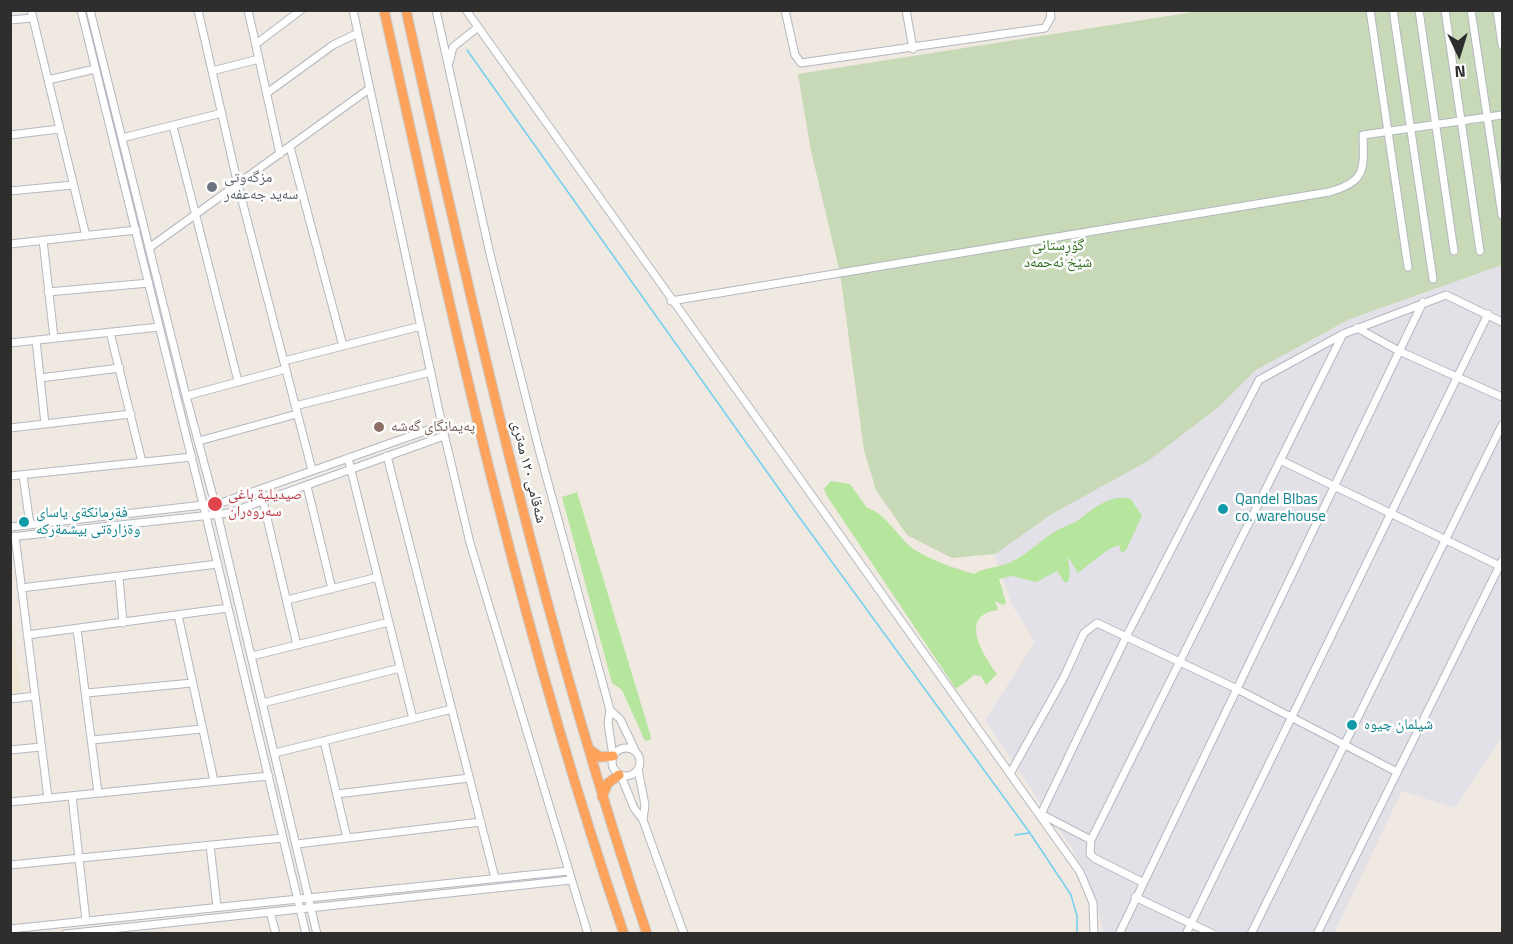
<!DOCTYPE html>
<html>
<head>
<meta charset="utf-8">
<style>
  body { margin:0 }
  #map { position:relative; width:1513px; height:944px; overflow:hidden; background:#efe9e1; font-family:"Titillium Web",sans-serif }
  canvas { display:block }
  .frame { position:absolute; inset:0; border:12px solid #2e2e2e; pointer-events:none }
  .north { position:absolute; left:1429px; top:24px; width:60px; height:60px; -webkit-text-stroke:4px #fff; paint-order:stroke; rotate:176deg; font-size:16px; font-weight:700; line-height:24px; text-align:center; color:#2e2e2e }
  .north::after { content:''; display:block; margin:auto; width:21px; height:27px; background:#2e2e2e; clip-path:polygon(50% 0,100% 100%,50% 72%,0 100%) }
</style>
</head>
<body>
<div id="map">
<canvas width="1513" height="944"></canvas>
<div class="frame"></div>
<div class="north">N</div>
</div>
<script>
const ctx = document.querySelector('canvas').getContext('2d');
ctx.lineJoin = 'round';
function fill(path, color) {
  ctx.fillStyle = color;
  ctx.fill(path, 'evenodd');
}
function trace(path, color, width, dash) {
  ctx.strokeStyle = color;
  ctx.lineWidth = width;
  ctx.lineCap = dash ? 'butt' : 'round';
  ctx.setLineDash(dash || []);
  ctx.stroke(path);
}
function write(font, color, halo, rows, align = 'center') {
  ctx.font = font + ' "Titillium Web","Noto Naskh Arabic",sans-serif';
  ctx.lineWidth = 5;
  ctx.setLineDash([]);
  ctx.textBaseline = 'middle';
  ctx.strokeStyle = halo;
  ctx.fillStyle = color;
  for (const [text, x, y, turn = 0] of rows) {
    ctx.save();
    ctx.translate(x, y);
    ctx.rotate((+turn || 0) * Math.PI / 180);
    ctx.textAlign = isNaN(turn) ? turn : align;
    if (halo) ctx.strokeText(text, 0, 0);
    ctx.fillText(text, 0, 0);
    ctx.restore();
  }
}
fill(new Path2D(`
  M1502,265V737L1455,808L1402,791L1334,933H1104L1095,896L1071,846L1046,812L985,720L1035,642L1012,605L995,554L1052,514L1148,461L1220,406L1256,370L1350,319Z`), '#e3e1e8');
fill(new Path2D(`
  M11,612L21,693L11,694H10Z`), '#f0e6d1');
fill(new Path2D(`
  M831,481L850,484L867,508C885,512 898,537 912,548C931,561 952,567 974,574C985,567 997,568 1009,563C1027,555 1039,541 1056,531C1062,527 1071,525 1077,521C1093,509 1110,493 1131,499L1142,516L1126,550L1121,553L1119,545L1109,549L1078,573L1068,557L1070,575L1068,582L1065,583L1057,571L1036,582L1012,576L999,579L1006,603L1003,605L995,601L998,610C957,615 984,656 997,674L986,685L981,676L974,675L956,689L827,496L824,489Z
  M577,492L651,737L650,740L645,741L622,690L612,683L562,497Z`), '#b6e59e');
fill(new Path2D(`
  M1200,11H1502V265L1350,319L1256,370L1220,406L1148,461L1052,514L995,554L952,558L907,535L876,490L864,450L840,273L811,151L798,74Z`), '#c8d9b8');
trace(new Path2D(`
  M467,50L794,510L1030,833L1071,895L1077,916V934
  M1015,835L1029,833`), '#75cff0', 1.5);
const minor = new Path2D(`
  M31,10L86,236
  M81,10L206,516L306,934
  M90,10L186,396L215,504L317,934
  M198,10L238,185L312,470
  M248,10L280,154
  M353,10L442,425L470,543L588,934
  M436,10L490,254L538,446L610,710L608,723L613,756
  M466,10L1080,872L1093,903L1094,934
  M785,10L795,55L801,63L1045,28L1051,17L1050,10
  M906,10L913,49
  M1370,10L1408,267
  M1393,10L1433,279
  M1419,10L1454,251
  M1445,10L1480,251
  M1471,10L1502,215
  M1497,10L1502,45
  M10,20L32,18
  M256,44L301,10
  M449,63L453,47L477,28
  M212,71L259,59
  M48,80L95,69
  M267,93L333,45L358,33
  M173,126L238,381
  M10,135L59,129
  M122,138L222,113
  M290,147L343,346
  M10,191L73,185
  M43,240L54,338
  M10,244L136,230
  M149,248L369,89
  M48,292L149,283
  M671,301L1329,192C1366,182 1364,170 1363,135L1502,115
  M1357,328L1399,351L1502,397
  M110,332L142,462
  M1343,334L1091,840L1041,814L1127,635L1259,380L1343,334L1446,295L1502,322
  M36,340L45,424
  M10,343L159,327
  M284,361L421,326
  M40,378L120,368
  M186,396L286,369
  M295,406L431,372
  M10,428L131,414
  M199,441L297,414
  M387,456L495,878
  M348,458L413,719
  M1280,460L1502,567
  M23,475L30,525
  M10,476L192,457
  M307,486L332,589
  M263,501L297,645
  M10,527L221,503L442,425
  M15,536L48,798
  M10,537L229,513L444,436
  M119,577L123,623
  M21,588L218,564
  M287,600L378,577
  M178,615L214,781
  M77,629L98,793
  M27,635L228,608
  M252,656L389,622
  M87,693L192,683
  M10,699L35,696
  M263,703L400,668
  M610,710L620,719L635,750
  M92,740L202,729
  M324,741L347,838
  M612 762a14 14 0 1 1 28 0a14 14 0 1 1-28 0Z
  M10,750L41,747
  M275,753L452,709
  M638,769L645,805L643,820
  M1011,772L1064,677L1084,633L1097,623L1235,688L1397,772
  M621,776L634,808L643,820L684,934
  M337,794L469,778
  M72,796L86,921
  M10,802L269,776
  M1091,840L1090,854L1094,858L1142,882
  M297,844L481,822
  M210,845L217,907
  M10,865L283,838
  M1135,897L1213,934
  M270,912L276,934
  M10,929L568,871
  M65,934L571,880
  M1119,934L1423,302
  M1186,934L1488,314
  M1251,934L1502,425
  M1317,934L1502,561`);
const highway = new Path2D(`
  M384,10C453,321 520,632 624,934
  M406,10C475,322 545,631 647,934
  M589,749L600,757L613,756
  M602,797L608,783L619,775`);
trace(minor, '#b4b7c1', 9);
trace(highway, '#c9c9c9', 11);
trace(minor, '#fff', 7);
trace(highway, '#ffa35c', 9);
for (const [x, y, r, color] of [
  [212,187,6,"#6b7280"],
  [379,427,6,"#8d6e63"],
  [215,504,8,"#e0444e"],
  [1223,509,6,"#0f9aa8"],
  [24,522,6,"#0f9aa8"],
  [1352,725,6,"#0f9aa8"]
]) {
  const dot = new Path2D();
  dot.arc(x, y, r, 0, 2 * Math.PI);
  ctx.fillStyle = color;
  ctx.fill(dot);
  trace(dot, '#fff', 2);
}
write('15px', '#5b616d', '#fff', [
  ["مزگەوتی",224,178],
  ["سەید جەعفەر",224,195]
], 'left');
write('15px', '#2c6e1b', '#fff', [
  ["گۆڕستانی",1058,246],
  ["شێخ ئەحمەد",1058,263]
]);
write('15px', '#785e54', '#fff', [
  ["پەیمانگای گەشە",391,427]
], 'left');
write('15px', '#2e2e2e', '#fff', [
  ["شەقامی ١٢٠ مەتری",528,472,76]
]);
write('15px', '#be3a42', '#fff', [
  ["صيديلیة باغی",228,495],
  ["سەروەران",228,512]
], 'left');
write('15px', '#0d838f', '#fff', [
  ["Qandel Blbas",1235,500],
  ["co. warehouse",1235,517],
  ["فةرمانكةى ياساى",36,513],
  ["وةزارةتى بيشمةركه",36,530],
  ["شيلمان چیوه",1364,725]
], 'left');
</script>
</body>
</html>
